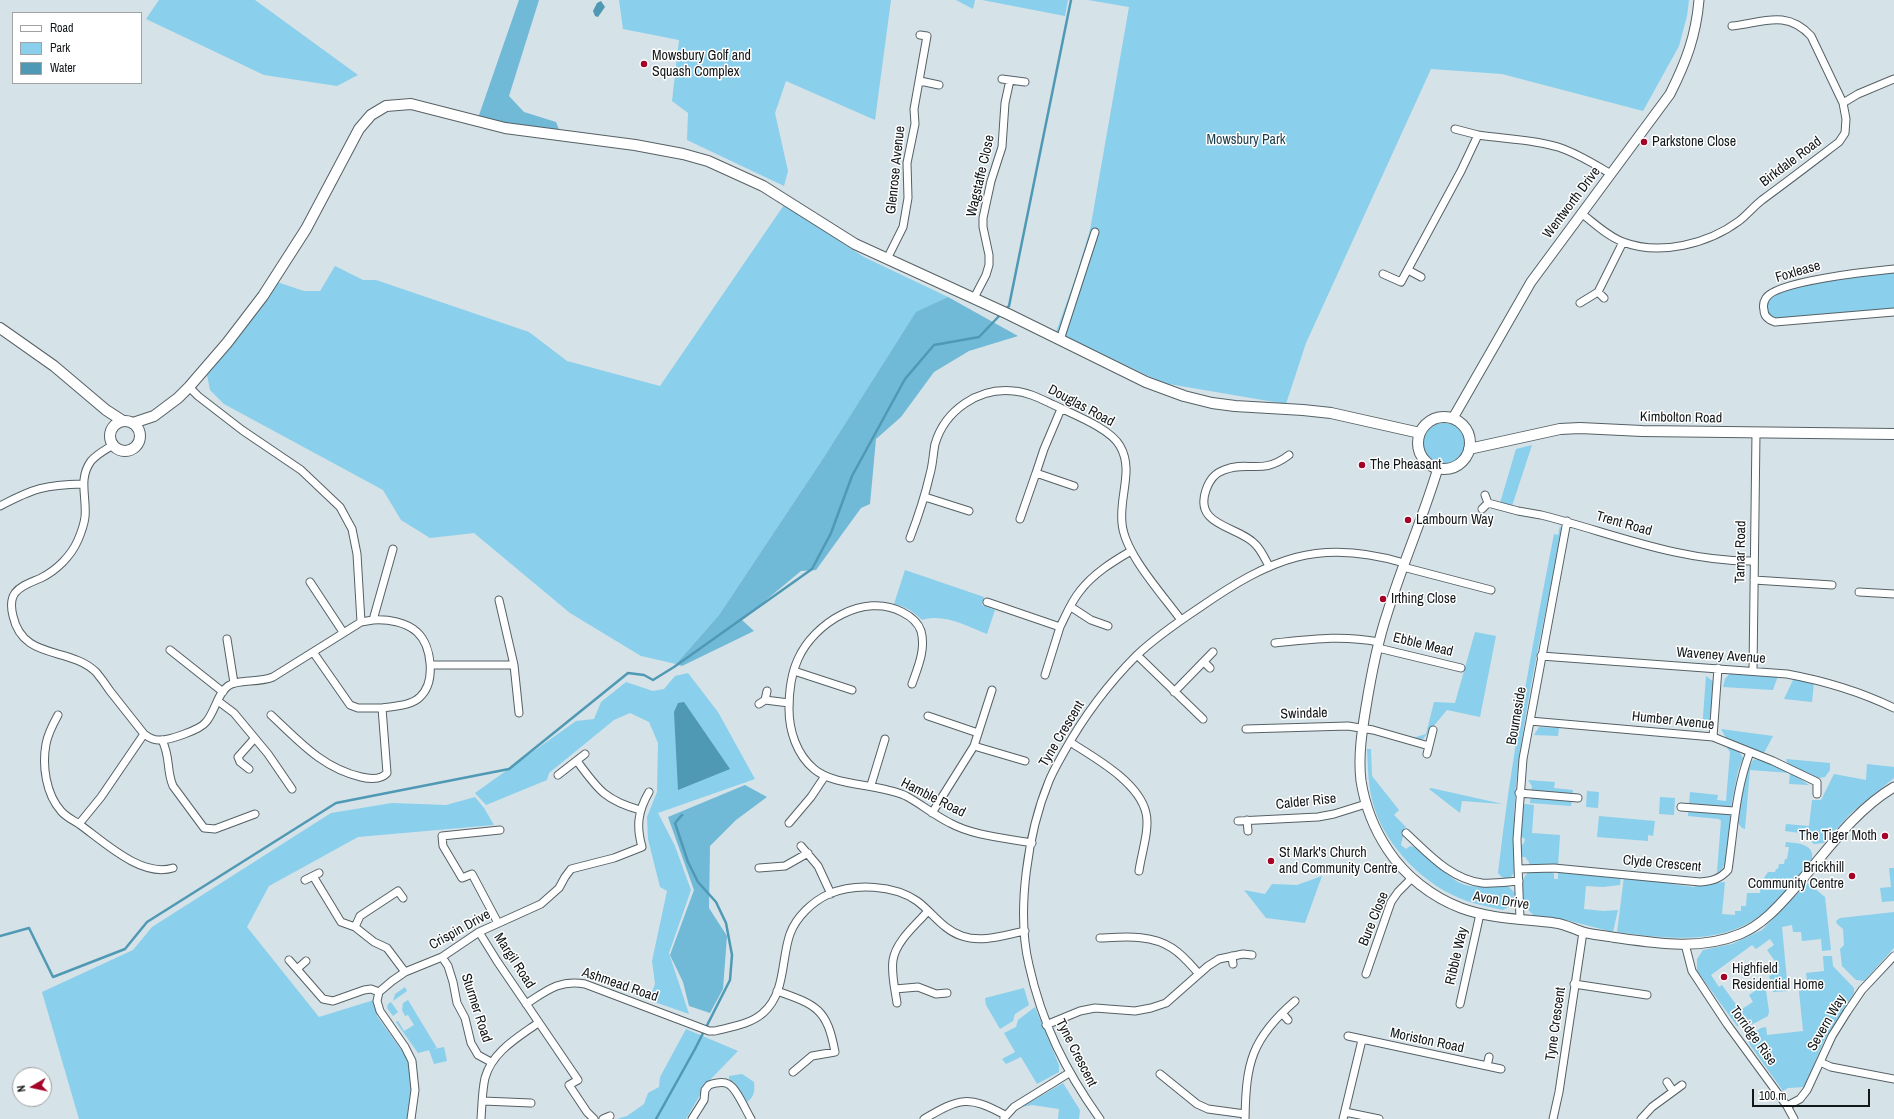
<!DOCTYPE html>
<html>
<head>
<meta charset="utf-8">
<style>
  body { margin:0 }
  #map { position:relative; width:1894px; height:1119px; overflow:hidden; background:#d5e2e7; font-family:"Archivo Narrow",sans-serif }
  canvas { display:block }
  .legend { position:absolute; left:12px; top:12px; width:130px; height:72px; box-sizing:border-box; background:#fff; border:1px solid #a0a2a3; margin:0; padding:5px 7px; list-style:none; font-size:12px; color:#121719 }
  .legend li { display:flex; align-items:center; gap:8px; height:20px }
  .legend b { width:20px; border:1px solid #a0a2a3 }
  .north { position:absolute; left:12px; top:1067px; width:40px; height:40px; box-sizing:border-box; background:#fff; border:1px solid #a0a2a3; border-radius:50%; rotate:261deg; font-size:11px; font-weight:700; line-height:16px; text-align:center; color:#121719 }
  .north::after { content:''; display:block; margin:auto; width:14px; height:18px; background:#a20327; clip-path:polygon(50% 0,100% 100%,50% 72%,0 100%) }
  .scale { position:absolute; left:1752px; top:1089px; width:118px; height:18px; box-sizing:border-box; border:2px solid #121719; border-top:0; padding-left:5px; font-size:12px; line-height:14px; white-space:nowrap; color:#121719; -webkit-text-stroke:3px #fff; paint-order:stroke }
</style>
</head>
<body>
<div id="map">
<canvas width="1894" height="1119"></canvas>
<ul class="legend">
<li><b style="height:5px;background:#fff"></b>Road</li>
<li><b style="height:11px;background:#8acfeb"></b>Park</li>
<li><b style="height:11px;background:#4f99b5"></b>Water</li>
</ul>
<div class="north">N</div>
<div class="scale">100 m</div>
</div>
<script>
const ctx = document.querySelector('canvas').getContext('2d');
ctx.lineJoin = 'round';
function fill(path, color) {
  ctx.fillStyle = color;
  ctx.fill(path, 'evenodd');
}
function trace(path, color, width, dash) {
  ctx.strokeStyle = color;
  ctx.lineWidth = width;
  ctx.lineCap = dash ? 'butt' : 'round';
  ctx.setLineDash(dash || []);
  ctx.stroke(path);
}
function write(font, color, halo, rows, align = 'center') {
  ctx.font = font + ' "Archivo Narrow",sans-serif';
  ctx.lineWidth = 3;
  ctx.setLineDash([]);
  ctx.textBaseline = 'middle';
  ctx.strokeStyle = halo;
  ctx.fillStyle = color;
  for (const [text, x, y, turn = 0] of rows) {
    ctx.save();
    ctx.translate(x, y);
    ctx.rotate((+turn || 0) * Math.PI / 180);
    ctx.textAlign = isNaN(turn) ? turn : align;
    if (halo) ctx.strokeText(text, 0, 0);
    ctx.fillText(text, 0, 0);
    ctx.restore();
  }
}
fill(new Path2D(`
  M159,0H255L358,75L337,86L264,75L146,19Z
  M619,0H891L875,120L786,81L775,113L788,171L784,186L687,140L688,113L672,101L679,40L623,29Z
  M956,0H975L973,9Z
  M982,0H1068L1065,16Z
  M1088,0H1689L1687,16L1679,46L1643,111L1502,74L1431,69L1306,343L1286,404L1163,383L1056,332L1075,279L1090,230L1129,7Z
  M784,205L864,257L948,297L916,313L824,457L719,615L676,664L641,656L570,613L474,533L430,538L401,520L383,490L224,404L210,390L207,375L277,282L304,291H320L335,266L363,280H376L529,332L567,361L660,386Z
  M1894,272V309L1781,319L1772,318L1766,311L1768,301C1791,280 1862,276 1894,272Z
  M1423 444a21 21 0 1 1 42 0a21 21 0 1 1-42 0Z
  M1532,445L1512,506L1500,503L1516,449Z
  M1560,526L1562,530C1546,612 1527,693 1517,776C1513,808 1514,841 1514,873L1511,877C1505,880 1502,878 1498,873C1511,759 1532,647 1554,534L1558,535Z
  M905,570L984,597L982,605L995,610L987,634C966,626 944,613 922,620C913,611 906,607 894,604Z
  M1475,632L1496,636L1480,717L1447,710L1423,739L1419,740L1413,738L1426,734L1434,702L1455,703Z
  M1731,672L1778,676L1773,690L1723,687L1725,679Z
  M688,673L718,712L755,779L658,813L675,846L691,890L669,953L689,1014L649,1000L655,984L652,961L667,891L660,887L648,839L647,817L657,792L658,743L649,722L630,713L614,720L549,773L547,780L486,805L475,793L576,721L594,719L601,702L626,682L653,691L664,689L675,676Z
  M1706,676L1714,682L1711,724L1702,730Z
  M1794,678L1814,682L1812,702L1784,699Z
  M1539,727L1559,728L1558,736L1534,735Z
  M1721,729L1773,736L1764,753H1761L1726,738Z
  M1724,744L1738,750L1743,758L1738,771L1732,801L1726,863L1718,874L1717,872L1721,821L1719,819L1688,816L1690,792L1718,795L1717,800L1726,801L1730,752Z
  M1367,749H1371L1372,776L1399,810L1394,815L1406,827L1401,834L1403,836L1401,845L1406,849L1410,846C1421,847 1446,876 1460,883C1475,889 1492,887 1507,885L1515,893L1513,904L1503,910C1491,907 1479,905 1467,901C1426,887 1387,848 1374,807C1368,788 1368,768 1367,749Z
  M1759,759L1792,773L1809,785L1789,784L1790,773L1750,770L1745,829L1742,828L1738,823C1740,801 1741,779 1753,760Z
  M1786,759L1830,763V770L1825,777L1819,778L1788,765Z
  M1867,764L1894,767V778L1851,813L1824,843L1814,844L1800,833L1785,831L1786,824L1809,826L1812,800H1821L1834,774L1866,780Z
  M1528,780L1555,782L1554,788L1573,790L1571,806L1530,803L1532,786Z
  M1431,788L1503,804L1462,801L1460,813L1429,789Z
  M1587,791L1599,792L1598,808L1586,807Z
  M475,797L484,808L494,825L358,837L269,886L247,927L319,1017L374,1000L377,1016L410,1062L412,1090L409,1119H79L42,992L133,950L152,927L331,813L392,803L446,805Z
  M1660,797L1675,798L1674,815L1659,814Z
  M1525,804L1534,805L1532,833L1560,835L1558,866L1529,865V862L1525,857H1521V846L1524,843L1525,839L1520,836L1522,806Z
  M1599,816L1655,821L1653,836L1648,835V841L1597,837Z
  M1786,842C1797,843 1815,844 1812,859C1798,876 1785,894 1769,908C1728,947 1668,939 1617,932L1624,877L1667,880L1673,884L1694,887L1699,884L1725,882L1722,914L1735,915V911H1741V906H1746L1747,893H1760L1761,882L1768,872H1775L1776,869H1778L1779,864H1784L1785,859H1787L1789,847H1785Z
  M1889,868H1894V901L1882,902L1880,888L1891,887Z
  M1531,871L1552,872L1554,874V879H1558V873L1561,872L1621,877L1620,885L1603,887L1586,886L1584,909L1604,911L1618,910L1613,932L1562,919L1534,916C1531,912 1525,908 1524,903C1520,893 1520,876 1531,871Z
  M1322,876L1305,923L1266,918L1244,890L1265,894L1272,884L1297,885Z
  M1808,883L1825,897L1831,950L1822,951L1821,939L1802,941L1801,932H1793L1792,925L1782,927L1788,991L1773,992L1769,976L1780,968L1767,950L1774,945L1770,939L1756,949L1752,945L1711,975L1719,987L1722,985L1740,1010L1753,1002L1749,995L1765,984L1769,1011L1768,1016L1749,1026H1737L1697,971V959L1703,950L1732,944L1762,930Z
  M1894,912V948L1864,981L1856,980L1842,966L1840,949L1844,945L1843,929L1837,924L1836,921L1840,918Z
  M1823,956H1832L1833,966L1854,988V993L1824,1041L1804,1087L1788,1088L1783,1091L1750,1045L1748,1040L1749,1036L1761,1028L1766,1027L1767,1035L1803,1031L1798,982L1807,981L1806,973L1824,971Z
  M405,987L407,991L393,1001L395,994Z
  M1024,988L1029,1005L1015,1014L1013,1021L1000,1029L986,1005L985,998Z
  M408,1000L437,1048L418,1053L396,1022L398,1021L404,1031L414,1025L408,1015L405,1016L402,1010L403,1003Z
  M391,1002L398,1012L393,1016L387,1008L388,1004Z
  M1035,1007L1059,1065V1072L1037,1084L1021,1057L1006,1064L1002,1059L1015,1052L1004,1033L1016,1027L1018,1020Z
  M686,1029L738,1051L707,1083L686,1119H617L627,1116L644,1104L648,1093L659,1087L660,1077Z
  M444,1047L447,1061L434,1064L429,1050Z
  M742,1074L754,1082C755,1092 754,1097 747,1102L734,1082L729,1080V1076Z
  M1063,1083L1080,1110L1079,1119H1058L1059,1109L1032,1105L1022,1107Z`), '#8acfeb');
fill(new Path2D(`
  M519,0H539L509,96L524,112L556,122L560,132L512,126L478,118Z
  M948,297L1018,336L969,351L934,372L901,417L876,439L870,504L861,508L816,570L801,571L742,620L754,631L682,666L676,664L719,615L824,457L916,312Z
  M745,785L767,797L736,820L710,846L709,908L727,936L723,989L710,1013L689,1006L683,982L670,955L694,890L668,817Z`), '#70b9d7');
fill(new Path2D(`
  M601,1L605,7L598,17L595,16L593,11L597,3Z
  M684,702L730,769L678,790L674,712L678,703Z`), '#4f99b5');
trace(new Path2D(`
  M1005,310L1009,306L1071,0
  M0,936L29,928L53,977L125,949L147,922L336,803L509,769L628,673L644,675L653,680L674,667L812,569L831,533L852,476L905,379L934,345L979,337L1001,314
  M656,1119L695,1049L730,980L732,955L726,923L716,902L698,882L688,862L675,823L682,815`), '#4f99b5', 2.5);
const minor = new Path2D(`
  M1002,79L1025,82
  M920,81L939,85
  M1843,103L1858,94L1894,79
  M1455,129L1478,135
  M1581,213C1594,223 1607,236 1623,242C1660,256 1708,244 1739,221C1747,215 1753,207 1762,200C1788,181 1814,161 1839,142L1845,133L1846,119L1843,103L1811,36C1786,9 1762,23 1732,26
  M887,259L903,227L908,198L907,163L915,124L914,109L927,36L920,35
  M1894,269C1873,271 1776,281 1766,298C1764,301 1763,306 1764,310C1764,317 1769,320 1775,322L1894,312
  M1408,270L1421,277
  M1383,274L1401,282L1461,171L1478,135C1504,139 1533,139 1558,147C1577,153 1594,164 1611,174
  M1598,292L1604,298
  M974,298L986,275L989,265V255L983,227V218L991,181L1002,147L1005,103L1010,80
  M1580,303L1598,292L1623,242
  M1060,340L1095,232
  M1061,409L1044,449L1036,473L1074,486
  M113,445C105,450 97,454 91,461C78,479 87,497 85,517C84,525 81,533 78,540C71,556 57,570 41,578C32,582 21,585 15,593C10,600 11,608 13,616C23,661 69,646 96,672C101,678 106,685 110,691C122,706 133,720 144,734C148,737 153,740 158,740C168,741 200,730 206,722C215,712 217,694 228,686C237,679 259,683 273,677L361,622L357,554L352,529L340,507L301,470L242,430L198,396L189,387
  M1485,495L1488,503
  M925,497L969,511
  M0,506C34,488 45,485 83,484
  M1482,509L1488,503L1518,511L1541,515C1612,533 1680,562 1754,561
  M1020,519L1036,473
  M910,538C918,517 925,496 930,474C933,464 933,454 935,444C945,410 979,387 1014,391C1028,392 1041,399 1054,405C1072,414 1110,428 1120,446C1134,470 1119,496 1122,523C1124,553 1163,595 1181,620
  M1269,566C1265,559 1261,550 1256,545C1240,526 1193,527 1206,490C1209,481 1215,473 1224,470C1249,460 1261,476 1289,455
  M1403,567L1491,590
  M1754,580L1832,585
  M310,582L343,632
  M1859,592L1894,594
  M499,600L514,665L519,713
  M987,602L1060,627C1066,615 1071,602 1080,591C1093,574 1112,562 1131,551
  M1071,607L1091,620L1108,626
  M373,620C388,619 406,622 417,632C432,646 436,682 420,697C411,706 394,706 382,708
  M361,622L373,620L393,549
  M227,639L234,683
  M1275,643C1313,639 1342,635 1379,642
  M1378,648L1461,668
  M170,650L223,692
  M1137,655L1203,719
  M1541,656L1787,674C1825,681 1859,691 1894,708
  M1204,662L1210,668
  M432,665H514
  M794,671L852,690
  M1753,671L1756,433
  M1045,675L1060,627
  M912,684C918,667 926,649 921,631C918,622 910,616 902,612C864,592 814,623 798,659C791,674 789,693 789,709C789,731 797,755 814,769C835,787 879,783 906,796C921,804 934,815 950,823C974,836 1005,838 1032,843
  M1174,692L1213,652
  M765,700L767,691
  M218,701L234,713L268,754L292,789
  M759,704L765,700L789,703
  M58,715C53,724 48,733 46,744C42,766 46,794 61,811C66,817 73,820 79,824L101,797L144,734
  M271,715C299,741 322,768 361,777C370,779 381,780 387,773L382,708H358L350,705L313,652
  M928,716L978,733
  M1530,721L1713,737L1773,761L1817,782V794
  M1246,729L1348,726L1373,730L1429,746
  M1713,737L1718,668
  M162,740C171,758 166,770 173,786L204,828L215,829L255,814
  M1070,742C1095,758 1139,782 1146,813C1150,829 1141,855 1139,871
  M974,746L1025,761
  M1427,754L1433,730
  M577,761C598,789 604,800 640,810
  M249,769L240,762L238,757L254,739
  M558,775L585,754
  M871,785L885,739
  M1519,793L1578,798
  M1681,807L1734,811
  M932,813L974,746L992,690
  M1247,820L1248,831
  M1238,821L1318,817L1334,814L1366,804
  M789,823L811,797L825,776
  M79,824C103,841 141,878 173,868
  M1406,833C1428,853 1450,879 1482,883C1493,884 1507,882 1519,881
  M801,846L818,866L831,894
  M759,868L785,866L808,853
  M1518,869L1554,868L1700,882C1712,881 1720,879 1728,870C1734,830 1735,791 1750,752
  M313,876L341,922L355,927L374,942L387,948L405,972
  M305,880L319,873
  M1520,919L1517,839L1523,759L1567,521
  M498,923L472,874L462,878L443,846L442,836L500,830
  M355,927L360,916L398,891L403,898
  M479,932L497,961L578,1080L569,1085L587,1112L594,1119
  M1100,938C1124,937 1151,934 1172,948C1183,955 1191,965 1199,974
  M1685,944L1692,971L1727,1024L1787,1106L1794,1119
  M1232,956L1233,964
  M442,957L448,966L453,982L457,1003L465,1018L471,1043L478,1055L491,1062
  M289,960L323,999L333,1001L364,990L371,989L379,992
  M297,969L306,961
  M1366,974L1391,902L1398,892L1412,878
  M1574,984L1647,995
  M895,989L918,987L936,994L947,993
  M777,991C817,1005 827,1009 835,1052L812,1056L793,1072
  M897,1003C895,989 891,974 893,960C896,941 916,925 927,912
  M526,1004C546,991 560,979 585,984L709,1031H715C731,1027 751,1024 763,1013C786,993 781,959 790,934C796,917 813,901 829,894C855,883 894,885 917,901C932,912 943,930 962,936C982,943 1004,935 1025,931
  M1460,1004L1480,914
  M1282,1013L1288,1020
  M1046,1025L1080,1011L1095,1008L1135,1011L1151,1008L1166,1003L1208,966L1219,959L1243,954L1252,955
  M1348,1036L1501,1069
  M1820,1062L1831,1067L1894,1079
  M1487,1066L1489,1057
  M1160,1074L1197,1104L1208,1109L1245,1114
  M1667,1082L1673,1091
  M483,1101L531,1103
  M1787,1106L1800,1099L1807,1090L1832,1036L1847,1012L1862,990L1894,956
  M1345,1112L1379,1119
  M1004,1118L1014,1107L1069,1073
  M411,1119L415,1090L412,1061L405,1047L380,1011L377,1001L379,992L392,981L405,972L442,957L479,932L541,904L559,888L565,877L571,869L614,858L642,847C636,826 638,811 649,792
  M481,1119C482,1106 482,1091 485,1078C492,1052 517,1038 538,1023
  M603,1119L610,1116
  M692,1119L704,1100L705,1090L709,1085C715,1083 723,1081 728,1084C736,1087 746,1111 751,1119
  M924,1119C960,1098 968,1095 1005,1115
  M1100,1119C1065,1070 1042,1024 1029,965C1016,911 1028,832 1049,781C1053,771 1059,761 1064,752C1084,716 1108,684 1137,655C1156,637 1178,622 1199,608C1270,559 1318,537 1404,563
  M1245,1119C1246,1063 1251,1039 1295,1001
  M1343,1119L1362,1040
  M1553,1119L1559,1092L1583,932
  M1641,1119L1652,1107L1682,1085`);
const tertiary = new Path2D(`
  M1453,418L1531,282L1670,94C1686,62 1696,36 1699,0
  M1438,468C1423,518 1402,565 1387,614C1377,644 1371,676 1366,707C1362,731 1358,756 1361,781C1365,806 1374,829 1388,850C1405,876 1432,897 1461,908C1490,919 1524,919 1555,923C1565,924 1573,929 1583,932C1592,935 1603,935 1612,937C1654,943 1700,951 1740,934C1762,925 1778,907 1793,890C1825,854 1852,812 1894,787`);
const secondary = new Path2D(`
  M0,328L54,366L106,410L123,421
  M1418 443a26 26 0 1 1 52 0a26 26 0 1 1-52 0Z
  M110 436a15 15 0 1 1 30 0a15 15 0 1 1-30 0Z
  M133,423L154,416L178,398L189,387L227,343L263,296L306,229L359,129L371,115L386,106L411,104L505,128L635,145L683,154L708,161L763,186L855,244L1008,314L1146,382L1184,396L1212,403L1235,406L1303,410L1331,413L1420,433
  M1469,449L1560,429L1580,428L1642,431L1894,434`);
trace(minor, '#566165', 9);
trace(tertiary, '#566165', 11);
trace(secondary, '#566165', 12);
trace(minor, '#fff', 7);
trace(tertiary, '#fff', 9);
trace(secondary, '#fff', 10);
for (const [x, y, r, color] of [
  [644,64,4,"#a20327"],
  [1644,142,4,"#a20327"],
  [1362,465,4,"#a20327"],
  [1408,520,4,"#a20327"],
  [1383,599,4,"#a20327"],
  [1885,836,4,"#a20327"],
  [1271,861,4,"#a20327"],
  [1852,876,4,"#a20327"],
  [1724,977,4,"#a20327"]
]) {
  const dot = new Path2D();
  dot.arc(x, y, r, 0, 2 * Math.PI);
  ctx.fillStyle = color;
  ctx.fill(dot);
  trace(dot, '#fff', 1.5);
}
write('14px', '#121719', '#fff', [
  ["Mowsbury Golf and",652,56],
  ["Squash Complex",652,72],
  ["Parkstone Close",1652,142],
  ["The Pheasant",1370,465],
  ["Lambourn Way",1416,520],
  ["Irthing Close",1391,599],
  ["The Tiger Moth",1877,836,"right"],
  ["St Mark's Church",1279,853],
  ["and Community Centre",1279,869],
  ["Brickhill",1844,868,"right"],
  ["Community Centre",1844,884,"right"],
  ["Highfield",1732,969],
  ["Residential Home",1732,985]
], 'left');
write('14px', '#1b3d4a', '#fff', [
  ["Mowsbury Park",1246,140]
]);
write('14px', '#121719', '#fff', [
  ["Birkdale Road",1791,162,-37],
  ["Glenrose Avenue",896,170,-84],
  ["Wagstaffe Close",981,176,-77],
  ["Wentworth Drive",1572,203,-53],
  ["Foxlease",1798,272,-16],
  ["Douglas Road",1081,406,28],
  ["Kimbolton Road",1681,418,1],
  ["Trent Road",1624,524,16],
  ["Tamar Road",1741,552,-89],
  ["Ebble Mead",1423,645,14],
  ["Waveney Avenue",1721,656,4],
  ["Swindale",1304,714,-2],
  ["Bourneside",1517,716,-80],
  ["Humber Avenue",1673,721,6],
  ["Tyne Crescent",1062,734,-59],
  ["Hamble Road",933,798,27],
  ["Calder Rise",1306,802,-6],
  ["Clyde Crescent",1662,864,5],
  ["Avon Drive",1501,901,9],
  ["Bure Close",1374,919,-68],
  ["Crispin Drive",460,930,-29],
  ["Ribble Way",1457,956,-77],
  ["Margil Road",514,961,57],
  ["Ashmead Road",620,985,19],
  ["Sturmer Road",476,1008,72],
  ["Severn Way",1827,1023,-60],
  ["Tyne Crescent",1556,1024,-82],
  ["Torridge Rise",1753,1036,54],
  ["Moriston Road",1427,1041,12],
  ["Tyne Crescent",1076,1053,63]
]);
</script>
</body>
</html>
